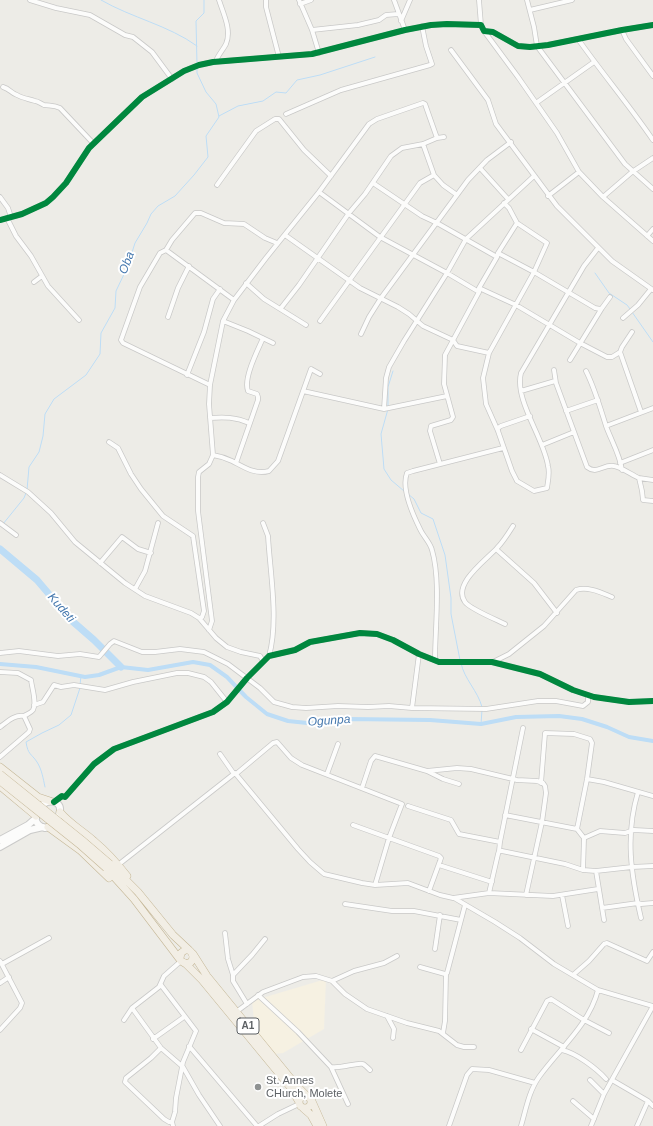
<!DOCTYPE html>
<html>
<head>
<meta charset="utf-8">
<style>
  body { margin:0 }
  canvas { display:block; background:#edece7 }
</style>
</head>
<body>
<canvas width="653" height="1126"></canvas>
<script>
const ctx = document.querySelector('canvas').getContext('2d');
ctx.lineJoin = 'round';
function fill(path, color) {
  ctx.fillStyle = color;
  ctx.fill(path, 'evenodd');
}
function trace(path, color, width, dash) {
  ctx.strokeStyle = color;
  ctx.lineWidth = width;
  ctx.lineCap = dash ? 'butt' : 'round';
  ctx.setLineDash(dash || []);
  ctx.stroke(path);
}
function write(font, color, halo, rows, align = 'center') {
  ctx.font = font + ' Helvetica,sans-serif';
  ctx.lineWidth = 4;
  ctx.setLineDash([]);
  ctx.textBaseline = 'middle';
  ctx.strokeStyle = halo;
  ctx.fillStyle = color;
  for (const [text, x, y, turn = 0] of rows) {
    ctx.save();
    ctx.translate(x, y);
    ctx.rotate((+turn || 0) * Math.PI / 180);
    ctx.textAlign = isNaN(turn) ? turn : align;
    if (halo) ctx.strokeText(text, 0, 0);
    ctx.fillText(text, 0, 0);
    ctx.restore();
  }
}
fill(new Path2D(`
  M326,979L324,1029L283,1053L274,1054L255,1031L252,1001Z`), '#f6f1e2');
trace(new Path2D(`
  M101,0C132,18 168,25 197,46
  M197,64L196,21L204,13V0
  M219,116L238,106L263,101L276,92L286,93L297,80L320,75L375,57
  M595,273L609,293L627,305L630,309
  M632,312L653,342
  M388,406V387L393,371
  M388,409L381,434L384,469L391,480L404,491
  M27,490L29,467L39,452L43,436L45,414L54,399L86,375L100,354L101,333L115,308L116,291L127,268L135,243L147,223L151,214L158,206L175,196L194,175L208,157L206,136L219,117L216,104L206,92L197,73V67
  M408,494L414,499L421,513L433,519L445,555L451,598V614L460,660
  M3,524L24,498L26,493
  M461,663C464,679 478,691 482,707
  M80,685L81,676
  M481,724L482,710
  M45,787C43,778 42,770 37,762C31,753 28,755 26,742L42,733L59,725L71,715L80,688`), '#bdddf6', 1);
trace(new Path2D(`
  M0,664L36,667L85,677L99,675L121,667L148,670L193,662L210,665L227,677L246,697L267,714L288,721L317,724L348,719L430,720L481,724L516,717L559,716L582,719L607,727L629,737L653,741`), '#bdddf6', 4);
trace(new Path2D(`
  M0,549L37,580L71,620L94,640L121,667`), '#bdddf6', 7);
const minor = new Path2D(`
  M30,0L56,8L90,15L125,35L133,37L152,52L172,79
  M266,0V7L279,57
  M299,0L312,30L319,53
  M394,0L405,30
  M479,0L481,25
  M527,0L534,27L537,46L625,164L653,189
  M300,4L311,0
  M530,10L572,0
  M401,21L410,0
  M312,30L358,25L379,20L386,15L398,14
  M622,30L626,39L653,76
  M484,31L518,77L557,133L579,172L603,197L653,241
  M578,39C602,73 629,105 653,140
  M451,50L488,100L496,124L557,206L612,261L653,290
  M216,61C218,55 223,50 226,44C232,30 223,13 219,0
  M3,87C10,89 11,93 17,95C22,98 29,99 35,101C38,101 41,104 44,105C50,106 54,105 60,108L93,143
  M536,103L594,62
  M286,114L341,90L430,65L432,64L426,46L422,26
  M423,144L434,175L443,185L457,195
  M480,168L508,199
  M373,183L422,216L437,223L497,257
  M217,185L256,131L275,119H279L304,150L331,176
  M319,192L380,237L447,273L479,292
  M548,196L579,172
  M0,197L8,208L11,217
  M603,197L632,172L653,158
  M504,203L509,208L517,223L547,243L534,272L489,353L483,378L486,404L498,431L512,471L517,481L534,491L547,488C548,481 550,473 548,466C544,438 514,400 521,373L584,266L598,248
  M7,218L16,236L31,256L48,286L79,320
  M0,220L22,214L46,203L53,197L66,183L89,148L142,97L184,71L199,65L213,62L312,54L405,30L431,25L447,24L481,25L484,31L493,32L518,46L530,47L548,45L622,30L653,25
  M285,235L360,288L398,307L409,314L423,326L453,340L457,346L489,353
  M647,236L653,229
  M166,250L234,300
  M498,253L534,272L595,308L600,309L602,308L610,297
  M34,282L42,276
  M246,283L264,299L306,325
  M479,288L516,305L580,343L607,357H612L620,352
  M281,308L299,285L349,213L365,194L391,156L402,148L423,144L437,138L444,137
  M168,317L178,288L189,266
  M623,318L638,305L651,289
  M223,321L248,331L273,343
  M320,321L420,183L434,175
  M632,332L622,347L620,352L641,412
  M361,334L369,317L381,298L468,180L487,160L511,142
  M570,360L602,308
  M554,370L556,383L587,467C597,475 603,464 614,466C621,467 632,475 639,478L642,491L643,500L653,501
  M586,371C595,389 600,407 606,426C611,440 620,455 622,470
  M187,375L204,332L213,299L220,289
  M210,385L123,343L121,340L140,287L160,253L166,250L172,240L195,213H201L224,223L244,224L265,238L277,243
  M303,391L384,409L447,396
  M521,391L555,381
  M384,409L386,378L389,367L404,341L447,273L466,239L534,176
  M566,411L598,400
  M210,418C224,417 236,417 249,423
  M606,426L653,408
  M498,431V428L501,426L530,416
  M109,442L118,448L131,474L141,489L163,516L193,536L204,611L202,617L199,618
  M542,445L574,432
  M213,455C219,456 226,458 232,461C244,467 255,475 269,471L278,461L311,369L320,374
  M236,463L258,400V397L257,394L248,391C243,378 258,350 263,338
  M620,463L653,450
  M440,464L430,431L431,426L451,420L453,417L444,384L445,355L479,292V288L497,257L498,253L517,223
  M0,475L28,492L51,513L75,542L125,583L145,596L191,613L199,618L216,638L227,647L241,652L260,656L263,661
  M639,478L653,480
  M0,523L16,535
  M263,523L268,536C270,572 279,621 269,656
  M496,549L534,583L557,613
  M100,563L122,537L138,549L151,553
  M135,589L145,571L158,523
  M505,624C497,620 470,609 465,602C452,584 486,560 497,548C503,542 508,534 513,526
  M209,630L212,621L198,511V477L199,472L209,464L213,455L209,404L210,385L223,321L234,300L266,258L319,192L369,124L377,119L423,103L425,104L437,138
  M0,653L19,651L58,656L80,654L99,657L110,644L114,641L142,652H155L180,649L204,652L228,664L260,688L274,702L292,707L306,708L338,706L368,707L389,706L412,708L486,709L538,701H556L583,706L588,702V695
  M435,660C435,628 441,581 432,550C430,542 423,536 420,529C413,515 401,488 407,473L413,471L503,448
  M493,662L509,654L544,626L576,590C588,586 602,593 612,597
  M0,672L18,673L31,680C32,688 37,703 33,710C31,713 27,714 24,716
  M34,705L43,702L54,685L61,687L74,685L105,690L133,682L177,673H188L204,677L211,682L227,702
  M412,708L419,654
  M0,727C7,722 15,714 24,716L30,729L29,732L0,757
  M220,754L234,774
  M427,771L457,768L471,769L517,780L537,781L543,783L545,786L546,793L542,822L526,895
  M236,774L273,743L277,742L291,758L302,765L402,804L389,838L375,885
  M327,774L338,744
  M587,779L604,782L653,796
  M541,783L545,733L574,734L590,739L592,743L587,779L577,829L584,838L583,870
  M362,788L371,761L375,756L427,771L443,779L459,784
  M638,792C625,835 631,875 641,918
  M54,802L62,796L65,797L94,764L114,749L213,712L227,702L247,678L269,656L295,650L310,642L360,633L377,634L393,640L419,654L439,662H492L540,674L573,690L594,697L629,702L653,701
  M408,806L451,820L459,834L500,842
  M505,815L577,829
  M353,825L439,856L441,858L440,861L429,891
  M584,838L600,831L625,833L634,830L653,831
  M499,851L500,842L523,728
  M118,865L235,773L298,849L310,862L324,874L362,883L375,885L408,883L440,895L453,898L489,893L498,854L499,851H502L565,864L583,870L596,871L632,867L653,866
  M439,865L492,882
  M596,871L604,920
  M489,893L553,896L598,889
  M562,895L568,926
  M454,898L495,922L520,938L554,964L598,990L653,1006
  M345,904L392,911H414L461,920
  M602,908L638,903L641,904L653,903
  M225,933L228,959L233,975V981L247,1004
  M435,949L440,915
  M0,961L22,1003L20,1008L0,1030
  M2,964L49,938
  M420,967L445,974L447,973L465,905
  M233,975L252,955L265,939
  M573,975L589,961L604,944L607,943L647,961L653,952
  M332,981L345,994L367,1009L407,1023L439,1031L457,1045L464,1047H474
  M0,983L9,977
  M161,985L196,1031L183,1062L176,1098L175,1112L172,1122L173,1126
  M258,995L298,1032L331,1067L348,1104
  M132,1008L161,1048L183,1067L199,1095L220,1126
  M236,1012L263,992L303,977L316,976L332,981L354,971L384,963L397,956
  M387,1016L394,1029L393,1038
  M124,1020L132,1008L159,987L164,976L181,961
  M531,1029L564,1047
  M443,1033L445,1021L446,974
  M153,1039L184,1017
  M189,1046L257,1126
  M161,1048L151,1058L126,1078L125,1082L164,1119L169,1122H172
  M521,1050L547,1001L551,999L584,1020L609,1033
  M562,1050C576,1053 596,1068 606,1079
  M331,1067C340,1069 358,1062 363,1064C365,1065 368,1068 370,1070
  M590,1080L604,1094
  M612,1080L648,1101L653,1106
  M573,1101L594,1119
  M259,1126L278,1114L299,1104
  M449,1126L467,1075L472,1069L489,1070L535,1083
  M521,1126C526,1109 529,1091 539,1077C559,1049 589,1025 598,990
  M591,1126L604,1094L653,1006
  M637,1126L648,1101`);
const secondary = new Path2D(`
  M47,802C68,798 61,824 45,828C29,824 36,807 47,802Z
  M0,840L28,825L36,818
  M0,847L30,830L43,827`);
const trunk = new Path2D(`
  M0,767L38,797L50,801
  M0,786L36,816
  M60,812C70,824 83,831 94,841C106,851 117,863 127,876
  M48,827L81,851L109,878
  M110,864L138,892L173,935L189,950
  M106,868L134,899L181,961L186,964L191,962C194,958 194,954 189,950H185L181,953L180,958
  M193,954L207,976L296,1085L307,1096
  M185,963L202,980L291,1088L299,1102
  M299 1102a6 6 0 1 1 12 0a6 6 0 1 1-12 0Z
  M311,1099L323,1126
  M303,1108L311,1115L317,1126`);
trace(minor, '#c9c9c8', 5.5);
trace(secondary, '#cacac9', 8);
trace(trunk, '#c4b695', 8);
trace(minor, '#fcfcfb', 4);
trace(secondary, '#fcfcfb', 6);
trace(trunk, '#f2eee5', 7);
const trunkBridge = new Path2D(`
  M0,774L82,840L110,864
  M0,781L79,844L106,868`);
trace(trunkBridge, '#c4b695', 8, []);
trace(trunkBridge, '#f2eee5', 7);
trace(new Path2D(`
  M0,220L22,214L46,203L53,197L66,183L89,148L142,97L184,71L199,65L213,62L312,54L405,30L431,25L447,24L481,25L484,31L493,32L518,46L530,47L548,45L622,30L653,25
  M54,802L62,796L65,797L94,764L114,749L213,712L227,702L247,678L269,656L295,650L310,642L360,633L377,634L393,640L419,654L439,662H492L540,674L573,690L594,697L629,702L653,701`), '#00873e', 6);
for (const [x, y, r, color] of [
  [258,1087,4,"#8f9292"]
]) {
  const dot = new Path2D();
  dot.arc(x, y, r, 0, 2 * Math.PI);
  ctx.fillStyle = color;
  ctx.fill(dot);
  trace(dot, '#fff', 1.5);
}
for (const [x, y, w] of [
  [248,1026,22]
]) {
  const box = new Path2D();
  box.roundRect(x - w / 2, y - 8, w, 16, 3);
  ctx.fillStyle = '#fff';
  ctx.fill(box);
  trace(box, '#5d6165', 1);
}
write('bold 10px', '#5d6165', null, [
  ["A1",248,1026]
]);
write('11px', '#5d6165', '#fff', [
  ["St. Annes",266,1081],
  ["CHurch, Molete",266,1094]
], 'left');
write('italic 12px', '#4578ae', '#fff', [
  ["Oba",127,263,-69],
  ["Kudeti",61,608,49],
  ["Ogunpa",329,721,-4]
]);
</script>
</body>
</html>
